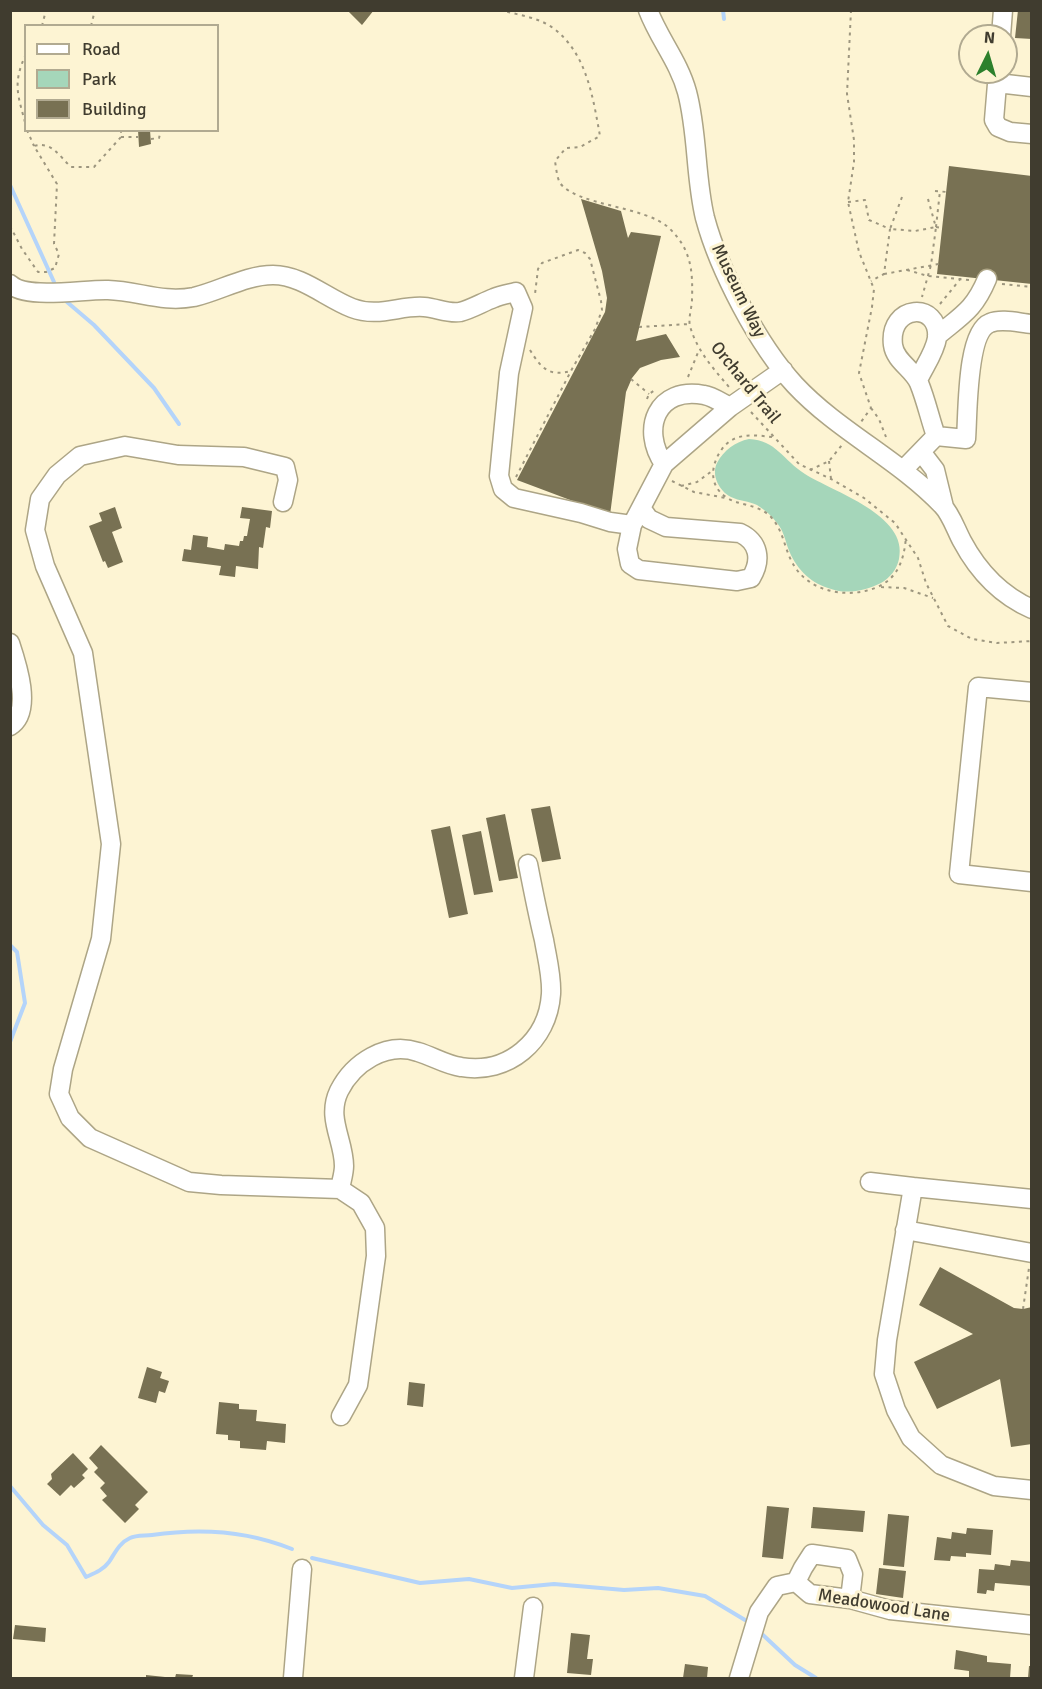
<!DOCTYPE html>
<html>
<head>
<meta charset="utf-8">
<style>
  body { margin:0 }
  #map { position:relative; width:1042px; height:1689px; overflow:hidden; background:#fdf4d3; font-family:Signika,sans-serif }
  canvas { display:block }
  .frame { position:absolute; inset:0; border:12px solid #403c2f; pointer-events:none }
  .legend { position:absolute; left:24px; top:24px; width:195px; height:108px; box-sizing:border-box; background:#fdf4d3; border:2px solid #b1aa91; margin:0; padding:8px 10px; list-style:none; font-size:18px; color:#403c2f }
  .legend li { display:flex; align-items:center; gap:12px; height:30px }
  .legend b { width:30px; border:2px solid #b1aa91 }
  .north { position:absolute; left:958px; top:24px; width:60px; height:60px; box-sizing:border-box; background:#fdf4d3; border:2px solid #b1aa91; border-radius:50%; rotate:5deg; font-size:16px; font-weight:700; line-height:24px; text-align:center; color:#403c2f }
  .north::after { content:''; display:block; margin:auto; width:21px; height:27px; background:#2d802c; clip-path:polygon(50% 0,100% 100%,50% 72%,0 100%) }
</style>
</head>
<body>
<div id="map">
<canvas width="1042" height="1689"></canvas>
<div class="frame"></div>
<ul class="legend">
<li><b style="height:8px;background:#fff"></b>Road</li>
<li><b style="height:16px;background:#a5d6ba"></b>Park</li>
<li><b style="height:16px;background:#787153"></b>Building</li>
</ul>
<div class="north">N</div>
</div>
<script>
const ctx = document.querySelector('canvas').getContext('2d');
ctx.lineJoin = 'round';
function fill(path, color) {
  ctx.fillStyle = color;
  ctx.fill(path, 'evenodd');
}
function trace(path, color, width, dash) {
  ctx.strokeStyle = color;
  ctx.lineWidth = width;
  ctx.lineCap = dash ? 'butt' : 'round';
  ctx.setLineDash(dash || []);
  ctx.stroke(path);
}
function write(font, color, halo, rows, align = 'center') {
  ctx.font = font + ' Signika,sans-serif';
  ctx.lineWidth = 6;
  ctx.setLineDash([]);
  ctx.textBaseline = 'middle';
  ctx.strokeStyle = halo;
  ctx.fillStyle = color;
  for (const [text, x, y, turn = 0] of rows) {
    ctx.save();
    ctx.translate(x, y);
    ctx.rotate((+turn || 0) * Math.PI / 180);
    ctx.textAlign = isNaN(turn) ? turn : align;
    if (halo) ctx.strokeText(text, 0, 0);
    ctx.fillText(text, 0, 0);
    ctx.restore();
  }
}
fill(new Path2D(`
  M749,439C776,440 783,460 805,474C833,492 909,515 899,559C897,569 890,578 881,583C865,591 845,595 828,588C809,582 795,567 788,548C785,539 783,530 777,523C772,516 765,510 757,505C749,501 739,501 731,497C719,491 711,475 717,463C724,450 735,442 749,439Z`), '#a5d6ba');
trace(new Path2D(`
  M723,10L724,19
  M10,185L54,282
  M67,302L94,325L154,388L179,424
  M10,945L17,952L25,1003L10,1042
  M10,1486L43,1525L67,1545L86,1577C95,1573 103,1570 109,1562C115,1553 119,1543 130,1538C136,1535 145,1536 152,1535C199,1528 248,1531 292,1549
  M312,1558L420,1583L469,1579L512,1588L554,1584L624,1590L658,1588L705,1596L745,1620
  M763,1635L795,1665L816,1678`), '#b4d4fa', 4);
fill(new Path2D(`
  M347,10H374L362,25Z
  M1018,10H1032V39L1015,38Z
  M138,130H150L151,144L139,147Z
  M949,166L1032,176V284L937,274Z
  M581,199L621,211L628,238L631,232L661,236L636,341L666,334L680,357L661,360L640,368L632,378L626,392L610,515L517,480L605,312L607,298L602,271Z
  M115,507L122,528L112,532L123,562L108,568L105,561L103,562L89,526L102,521L99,513Z
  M242,507L272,511L270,528L266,527L263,548L259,547L258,569L236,566L235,577L219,575L221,566L182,561L184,549L191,550L193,535L208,537L207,547L224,550L225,544L239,546L240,541H243L244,536H247L250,519L240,518Z
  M550,806L561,859L542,862L531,809Z
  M505,814L518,878L499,881L486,818Z
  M450,826L468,914L449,918L431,830Z
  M481,831L493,892L474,895L462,835Z
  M940,1267L1014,1308L1023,1309L1032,1307V1444L1011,1447L1000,1379L937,1409L914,1362L973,1334L919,1305Z
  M147,1367L162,1372L160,1378L169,1381L165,1393L159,1391L156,1403L138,1398Z
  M409,1382L425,1384L423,1407L407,1405Z
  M219,1402L239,1404V1409L257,1410L256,1421L286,1424L285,1443L267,1441L266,1450L240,1448V1441L228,1440V1435L216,1434Z
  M101,1445L148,1492L135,1505L139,1509L125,1523L102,1500L107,1496L100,1488L105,1483L94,1472L98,1468L89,1458Z
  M73,1453L88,1469L82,1475L85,1478L74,1488L71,1485L60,1496L47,1484L52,1479L51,1474Z
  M767,1506L789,1508L783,1559L762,1557Z
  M813,1507L865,1511L863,1532L811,1528Z
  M888,1514L909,1516L904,1567L883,1565Z
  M967,1528L993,1530L991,1555L966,1553V1557L951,1556L950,1561L934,1560L937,1537L951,1539L952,1532L966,1534Z
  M1011,1560L1032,1562V1586L995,1583L994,1591L987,1590L986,1594L977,1593L979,1569L994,1570L995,1564L1010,1566Z
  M879,1568L906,1571L903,1598L876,1594Z
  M15,1625L46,1628L45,1642L13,1639Z
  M571,1633L590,1635L587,1659H593L591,1675L567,1673Z
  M956,1650L987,1656V1662L1011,1664L1010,1678L969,1677V1671L954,1669Z
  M685,1664L708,1667L707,1678H683Z
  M1029,1666H1032V1678H1028Z
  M176,1674L193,1675L192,1678H175Z
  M146,1675L165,1677V1678H146Z`), '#787153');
const minor = new Path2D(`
  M648,10C659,39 679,62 687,92C698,133 695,177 705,218C719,270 758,345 795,385C838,431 898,459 942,505C951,514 956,530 962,541C978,571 1000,595 1032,609
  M1001,36L1003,10
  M998,72L994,120L998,127L1010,132L1032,134
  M997,83L1032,87
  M10,284C26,300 84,289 108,290C139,291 162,303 194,297C220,291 246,275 273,275C302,275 326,298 352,308C379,318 400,305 424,307C437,308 448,314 460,312C472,309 483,302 494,298C501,295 508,294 516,292L523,308L509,373L499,476L503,489L514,498L581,513L610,522L632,525
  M937,336C962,315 974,310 987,279
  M918,380C924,367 935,352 937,338C940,301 888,304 893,345C895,361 913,369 919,383C926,400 930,419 936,436
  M730,407L664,464C640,429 657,386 704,395C712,396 722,403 730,407L783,370
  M922,453L935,470L944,507
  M903,470L936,436L966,439C968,415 966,332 990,323C1002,318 1019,323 1032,324
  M283,502L288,480L285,467L244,457L178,455L125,446L80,456L57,475L40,499L35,530L45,566L83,653L111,844L101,939L63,1069L59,1094L70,1118L90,1138L189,1182L221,1185L340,1189L361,1203L375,1228L376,1256L358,1385L341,1416
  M641,508L649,519L666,527L740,533C759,542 762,560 751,578L737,581L639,570L630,564L627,549L632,525L664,464
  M10,643C17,664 33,712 10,726
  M1032,692L978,687L959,874L1032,882
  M870,1182L913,1187
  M340,1189C341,1182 344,1174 344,1166C344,1140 326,1118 339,1091C353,1063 386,1041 418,1052C432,1056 446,1065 461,1067C508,1075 548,1041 551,994C552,976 547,958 544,940C538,915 533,890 528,864
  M1032,1199L913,1187L887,1340L884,1374L896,1410L911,1438L941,1465L994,1486L1032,1490
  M905,1230L1032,1253
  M796,1582L803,1568L812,1554L847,1559L853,1574L850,1599
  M293,1678L302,1569
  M524,1678L533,1607
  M739,1678L759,1612L777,1586L796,1582L810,1594L850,1599L890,1610L1032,1625`);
trace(minor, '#ada586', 21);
trace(new Path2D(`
  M500,10C518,15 538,17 553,28C587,53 593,98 600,136L580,147L566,148L555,161C556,167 557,178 560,183C577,206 646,206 669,228C691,249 693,270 692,299C692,308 688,318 690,326C697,351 713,368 729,387
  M851,10L847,94L854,140V162L848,202L859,252L874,289L872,307L859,373L871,408L861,422
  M42,26L46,10
  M91,26L95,10
  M26,54C12,84 18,95 26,126
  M27,130L34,146
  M121,137H138
  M151,139L159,138L161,130
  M935,191L947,192
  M902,197L890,229L915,231L936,227L931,265L922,297
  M928,199L935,224
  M848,202L865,200L869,220L890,229L884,274L871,281
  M10,226L22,249L38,272H46L55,268L59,254L54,244L57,184L34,146C52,141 59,156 71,167H94L121,137V130
  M936,227L940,191
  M936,227L942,228
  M907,270L928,276L969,280
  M884,274L939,264
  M1002,284L1032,287
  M940,304L962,277
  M639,327L690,324
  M530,350C541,368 549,377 571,371
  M688,377L699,350
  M631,379L649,394
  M647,399L649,394L655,390
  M871,408L879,419L886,437
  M751,412L799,464L831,479L864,498L895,523L918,558L926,583L948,626L972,639L997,643L1032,641
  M772,437C755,435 734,432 722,449C711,464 708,485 726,497C738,506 757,503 771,517C783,530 784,547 792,562C807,592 847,599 875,588C898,579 904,560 906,537
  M829,461L831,479
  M810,470L829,461L842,445
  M516,477L572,369L595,329L602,310L601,301L590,259L585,253L578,250L542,263L538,269L535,294
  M672,481L694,492L726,498
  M681,486L697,482L712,471
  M881,587L904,588L933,598
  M1023,1309L1029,1268`), '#9d967f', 2, [3, 4.5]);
trace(minor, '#fff', 18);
write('18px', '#403c2f', '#fdf4d3', [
  ["Museum Way",738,291,64],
  ["Orchard Trail",745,383,51],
  ["Meadowood Lane",884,1606,9]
]);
</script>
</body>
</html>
